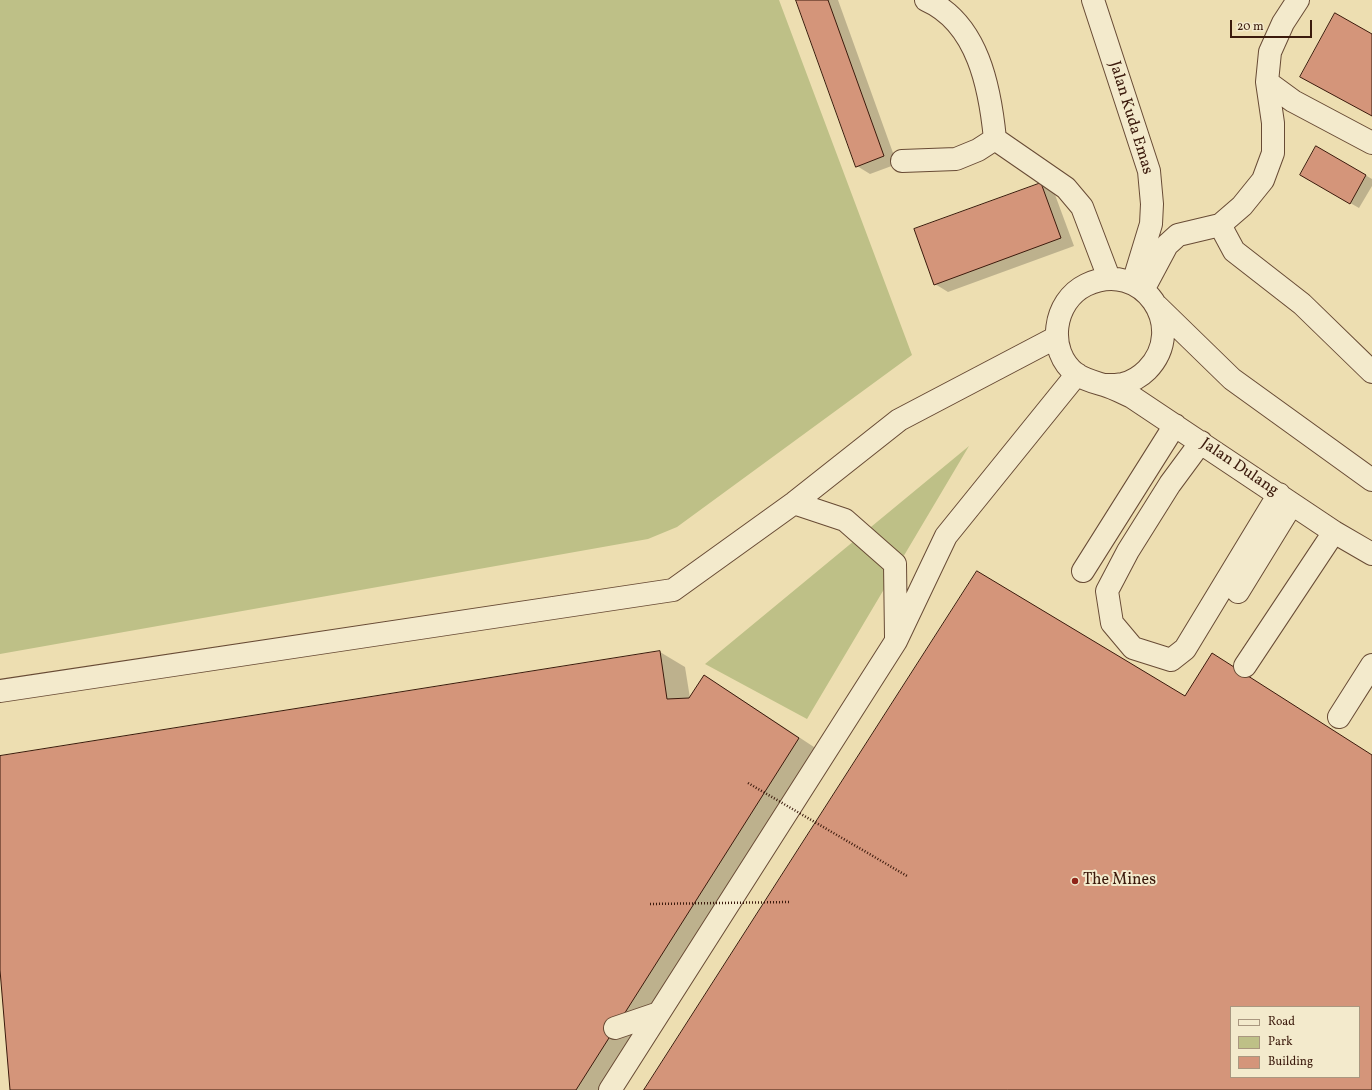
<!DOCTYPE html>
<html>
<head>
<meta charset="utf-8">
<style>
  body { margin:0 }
  #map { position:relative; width:1372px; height:1090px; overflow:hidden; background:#eddeb1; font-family:Vollkorn,serif }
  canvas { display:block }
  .legend { position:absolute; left:1230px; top:1006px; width:130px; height:72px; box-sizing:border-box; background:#f3eacc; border:1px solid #a9977f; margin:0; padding:5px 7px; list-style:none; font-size:12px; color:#3b1a0c }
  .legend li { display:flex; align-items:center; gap:8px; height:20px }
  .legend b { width:20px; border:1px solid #a9977f }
  .scale { position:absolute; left:1230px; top:20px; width:82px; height:18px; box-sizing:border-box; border:2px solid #3b1a0c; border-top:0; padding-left:5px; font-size:12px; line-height:14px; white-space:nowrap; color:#3b1a0c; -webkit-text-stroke:3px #f3eacc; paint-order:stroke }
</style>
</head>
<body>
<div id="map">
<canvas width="1372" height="1090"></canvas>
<ul class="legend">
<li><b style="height:5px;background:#f3eacc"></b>Road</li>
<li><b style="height:11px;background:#bec087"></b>Park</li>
<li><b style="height:11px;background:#d4957a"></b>Building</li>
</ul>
<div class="scale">20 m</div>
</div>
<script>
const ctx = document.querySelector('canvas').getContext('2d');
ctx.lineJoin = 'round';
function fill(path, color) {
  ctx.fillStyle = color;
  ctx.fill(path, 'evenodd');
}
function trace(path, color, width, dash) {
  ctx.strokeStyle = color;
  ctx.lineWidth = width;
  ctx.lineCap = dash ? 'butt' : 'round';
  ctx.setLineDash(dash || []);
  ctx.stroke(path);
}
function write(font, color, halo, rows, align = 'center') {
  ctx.font = font + ' Vollkorn,serif';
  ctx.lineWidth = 4;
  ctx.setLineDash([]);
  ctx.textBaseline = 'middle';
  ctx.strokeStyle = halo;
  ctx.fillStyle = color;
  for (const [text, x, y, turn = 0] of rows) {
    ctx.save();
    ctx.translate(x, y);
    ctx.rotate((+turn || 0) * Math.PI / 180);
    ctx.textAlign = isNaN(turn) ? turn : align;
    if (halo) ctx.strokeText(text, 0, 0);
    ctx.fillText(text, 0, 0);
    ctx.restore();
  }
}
fill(new Path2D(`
  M0,0H779L912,355L677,527L648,539L0,654Z
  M969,446L807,719L705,664Z`), '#bec087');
fill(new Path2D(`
  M797,0H838L897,164L870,174L857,166Z
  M1316,147L1372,179V186L1359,208L1301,175Z
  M1040,184L1054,192L1074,246L948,292L935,284Z
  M660,652L685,667L690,698L704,677L729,691L823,753L609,1090H11L0,958V757Z`), '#0003');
const building = new Path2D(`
  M796,0H828L884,156L856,167Z
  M1335,13L1372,34V116L1300,77Z
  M1316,146L1366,175L1350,204L1300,175Z
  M1041,183L1061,238L934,285L914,229Z
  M977,571L1185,696L1212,653L1372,755V1090H644ZM1231,1007H1359V1077H1231Z
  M660,651L667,699L689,698L704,675L799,738L576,1090H10L0,970V756Z`);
fill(building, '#d4957a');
trace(building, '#3b1a0c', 1);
const minor = new Path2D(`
  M1093,0L1149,171L1152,204L1151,224L1133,283
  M1267,82L1293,101L1372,143
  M995,139L1066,188L1082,207L1109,278
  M902,161L956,159L978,150L995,139C990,88 978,23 926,0
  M1220,225L1234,251L1302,304L1372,372
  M1143,290L1167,245L1178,235L1220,225L1242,206L1263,180L1273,153V123L1267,82L1270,52L1283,23L1298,0
  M1157,306L1232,379L1372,480
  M1105,385C1111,385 1117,385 1123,384C1131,382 1141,376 1147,370C1189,327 1142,258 1086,285C1053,301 1046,351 1076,374C1085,380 1094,382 1104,385C1114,388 1123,393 1132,397L1334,532L1372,554
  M1201,442L1170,484L1128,551L1107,591L1112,623L1133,648L1171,660L1185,649L1279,494
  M794,503L845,520L895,564L896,637
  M1083,571L1175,425
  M1238,592L1292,504
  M1245,666L1334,532
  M0,691L673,590L794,503L899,420L1057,337
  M1339,717L1372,665
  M615,1028L659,1013
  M610,1090L896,641L946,536L1077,374`);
trace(minor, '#684b35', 24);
trace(minor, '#f3eacc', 22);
trace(new Path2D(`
  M748,783L907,876
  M650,904L789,902`), '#3b1a0c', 2.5, [1, 2]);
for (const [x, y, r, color] of [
  [1075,881,4,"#8f2418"]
]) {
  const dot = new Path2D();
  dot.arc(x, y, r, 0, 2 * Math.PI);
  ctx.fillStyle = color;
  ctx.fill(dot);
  trace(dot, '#f3eacc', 1.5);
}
write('16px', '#3b1a0c', '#f3eacc', [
  ["Jalan Kuda Emas",1130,118,73],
  ["Jalan Dulang",1239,468,34]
]);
write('16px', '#3b1a0c', '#f3eacc', [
  ["The Mines",1083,881]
], 'left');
</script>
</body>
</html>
